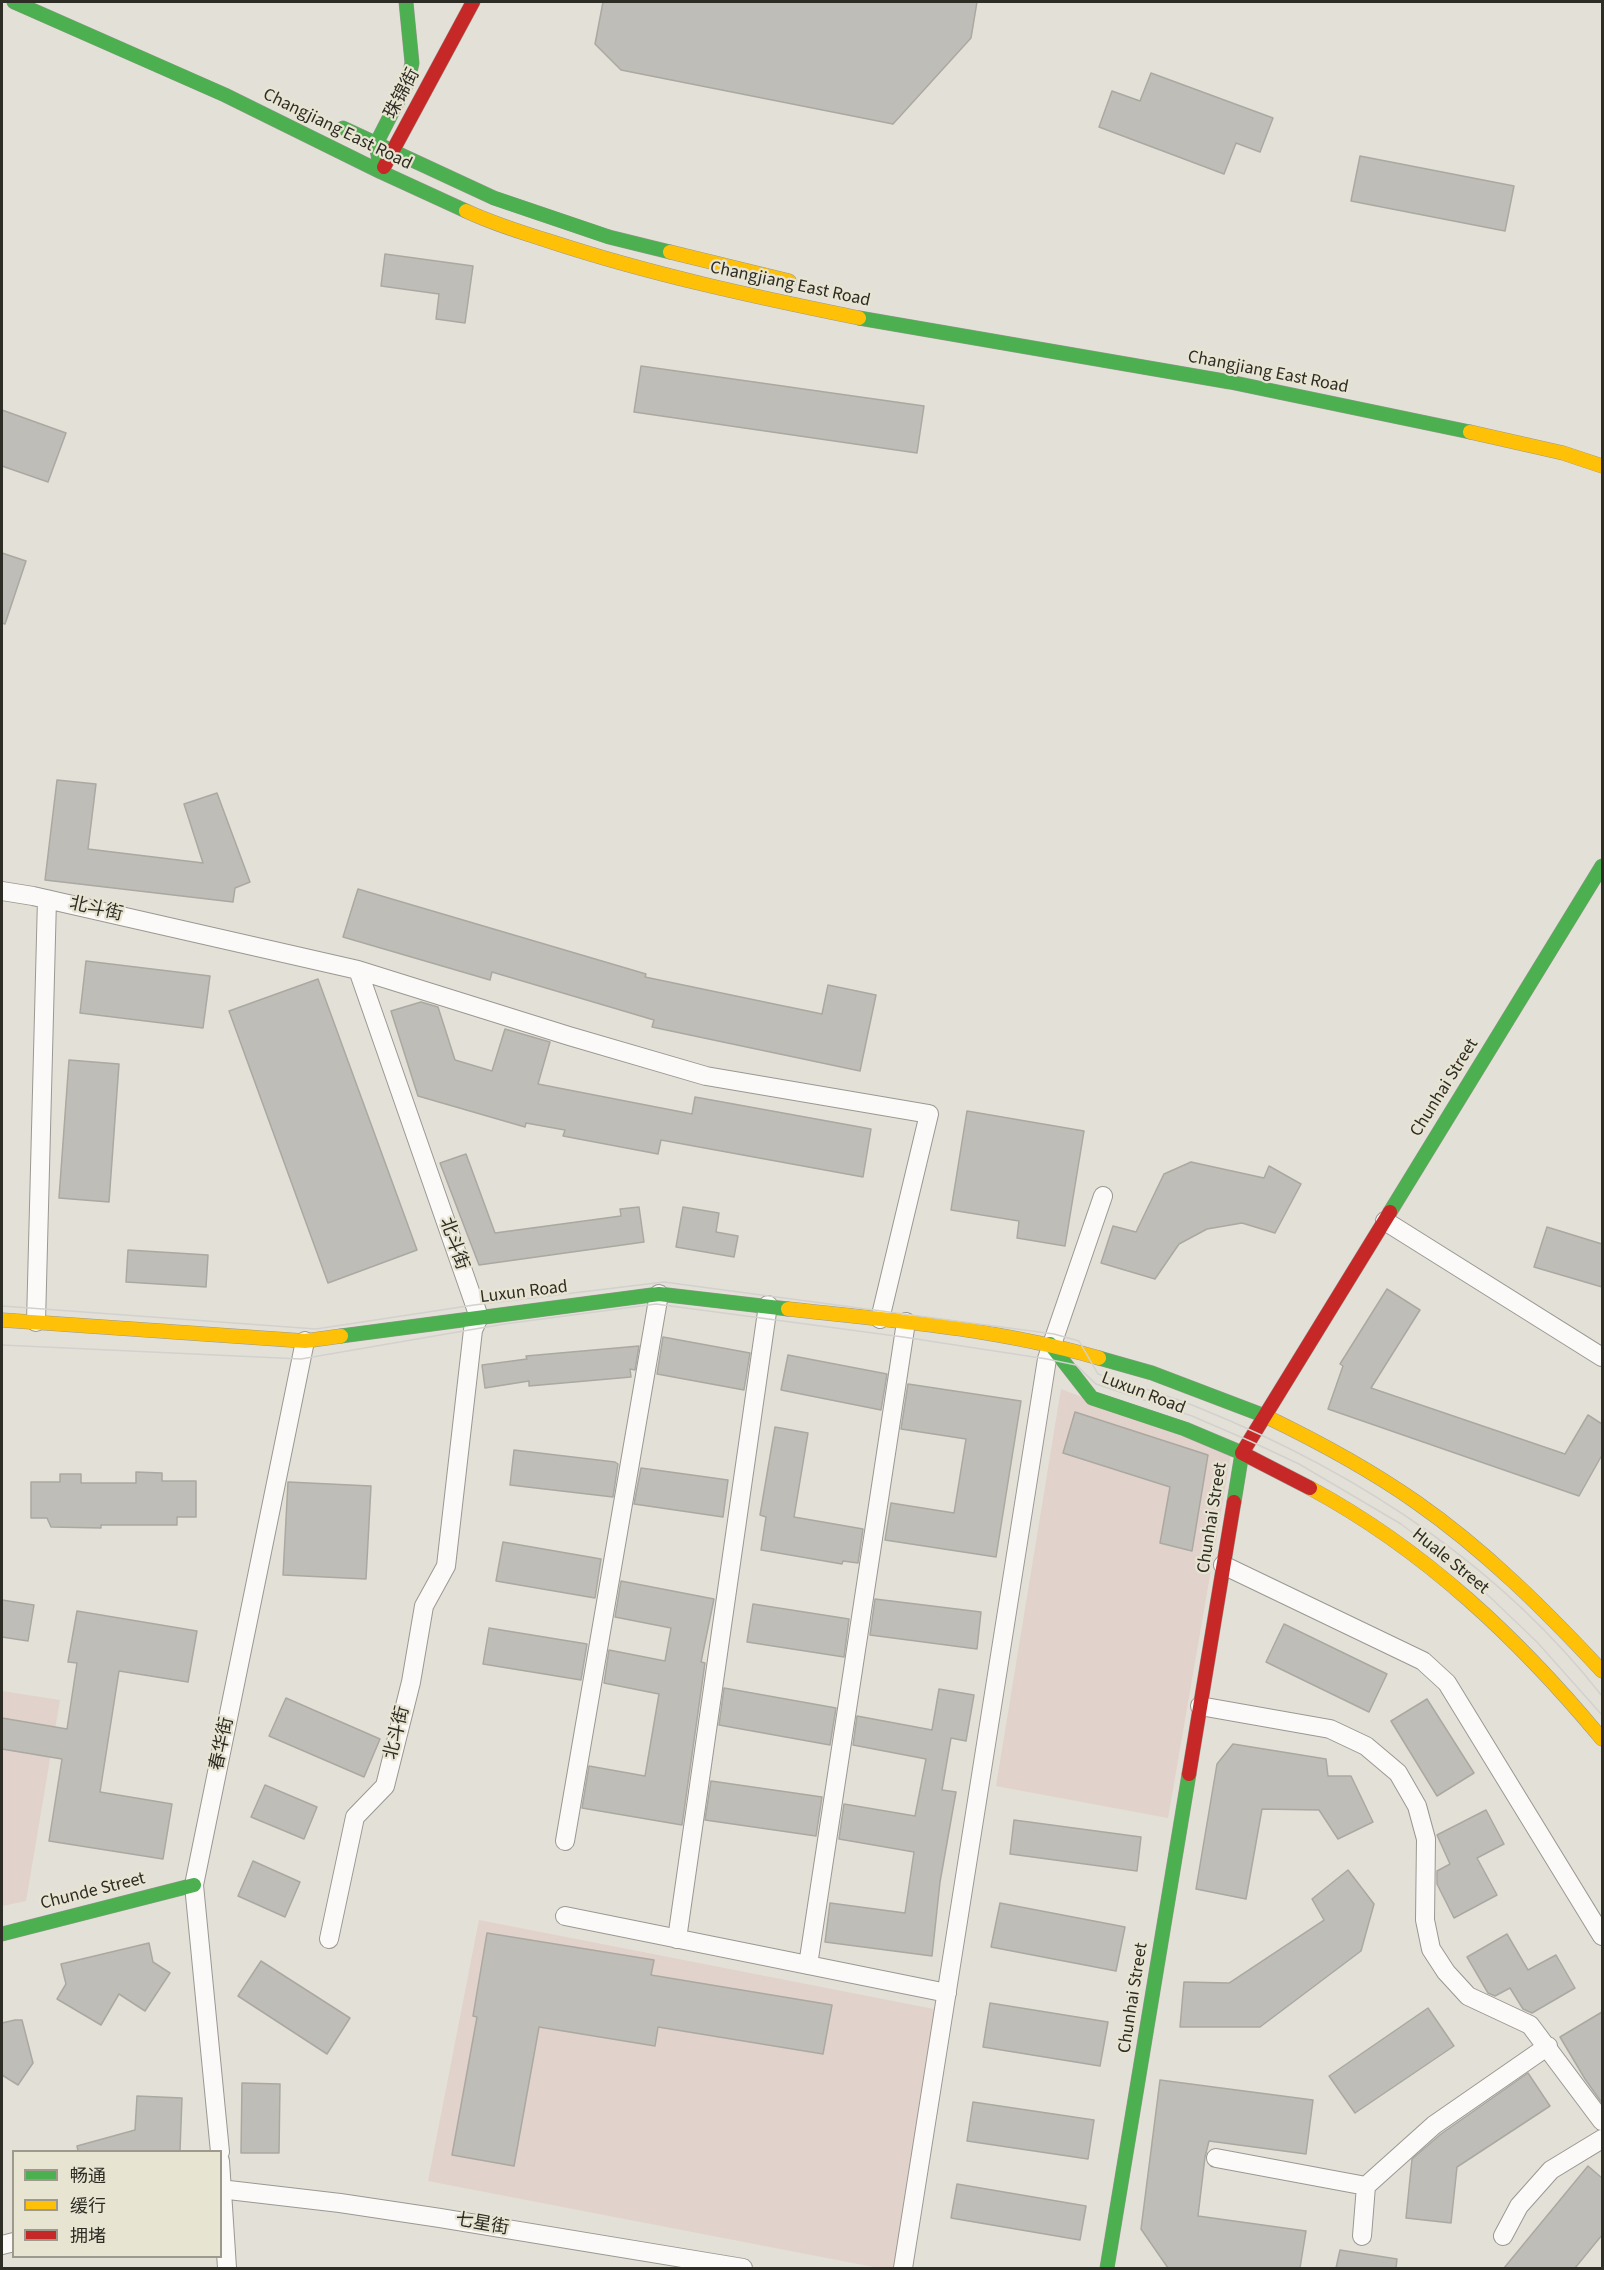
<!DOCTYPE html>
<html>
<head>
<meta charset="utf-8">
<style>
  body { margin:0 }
  #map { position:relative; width:1604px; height:2270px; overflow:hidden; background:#e3e0d7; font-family:"Source Sans 3","Noto Sans SC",sans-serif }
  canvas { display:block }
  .frame { position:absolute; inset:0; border:3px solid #2d2c25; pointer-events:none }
  .legend { position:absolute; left:12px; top:2150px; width:210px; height:108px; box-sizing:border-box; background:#e8e4d2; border:2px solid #9d9a8d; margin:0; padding:8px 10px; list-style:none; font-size:18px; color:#2d2c25 }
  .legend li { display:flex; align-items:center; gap:12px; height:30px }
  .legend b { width:30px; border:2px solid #9d9a8d }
</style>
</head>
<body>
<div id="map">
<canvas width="1604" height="2270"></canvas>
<div class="frame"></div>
<ul class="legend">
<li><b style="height:8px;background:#4caf50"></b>畅通</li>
<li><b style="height:8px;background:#ffc107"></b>缓行</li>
<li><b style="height:8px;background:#c62828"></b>拥堵</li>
</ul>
</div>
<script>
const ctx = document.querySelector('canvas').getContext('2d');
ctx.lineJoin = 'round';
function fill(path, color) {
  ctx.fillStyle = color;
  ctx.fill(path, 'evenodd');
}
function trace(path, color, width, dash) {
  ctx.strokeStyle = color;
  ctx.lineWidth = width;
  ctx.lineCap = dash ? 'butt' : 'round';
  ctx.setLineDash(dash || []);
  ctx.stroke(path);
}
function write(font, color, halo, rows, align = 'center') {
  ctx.font = font + ' "Source Sans 3","Noto Sans SC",sans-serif';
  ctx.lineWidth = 4.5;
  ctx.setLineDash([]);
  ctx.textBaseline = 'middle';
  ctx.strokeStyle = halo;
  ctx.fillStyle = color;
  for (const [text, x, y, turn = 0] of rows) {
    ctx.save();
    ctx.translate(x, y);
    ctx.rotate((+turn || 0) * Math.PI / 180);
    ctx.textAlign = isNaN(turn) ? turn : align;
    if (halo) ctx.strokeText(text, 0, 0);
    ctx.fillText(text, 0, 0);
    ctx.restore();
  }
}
fill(new Path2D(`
  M1061,1389L1231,1454L1168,1818L996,1786Z
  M2,1691L60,1700L26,1901L2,1906Z
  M479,1920L944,2011L893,2268H879L428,2181Z`), '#e1d2cb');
const building = new Path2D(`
  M603,2H977L971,38L893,124L621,70L595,44Z
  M1151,73L1273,118L1260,152L1236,143L1224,174L1099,127L1112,91L1140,101Z
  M1360,156L1514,186L1505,231L1351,201Z
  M385,254L473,266L465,323L436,319L439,294L381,286Z
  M641,366L924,406L917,453L634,412Z
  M2,410L66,433L48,482L2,466Z
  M2,553L26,561L5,624L2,623Z
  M57,780L96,784L88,849L203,863L184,804L217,793L250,882L235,888L233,902L45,880Z
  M358,889L646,974L645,977L822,1014L828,985L876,995L860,1071L652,1027L654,1020L492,972L490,980L343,937Z
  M86,961L210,976L203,1028L80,1013Z
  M318,979L417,1250L328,1283L229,1011Z
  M421,1002L438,1007L455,1060L492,1071L505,1029L550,1042L538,1084L692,1114L695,1097L871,1129L863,1177L661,1140L658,1154L563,1136L565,1130L526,1123L525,1127L418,1096L391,1011Z
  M69,1060L119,1064L109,1202L59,1198Z
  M967,1111L1084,1131L1065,1246L1017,1238L1019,1221L951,1210Z
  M466,1154L495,1233L621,1216L620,1209L639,1207L644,1242L479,1265L440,1163Z
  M1191,1162L1264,1178L1269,1166L1301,1184L1275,1233L1242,1223L1207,1229L1179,1244L1155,1279L1101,1263L1113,1226L1136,1232L1164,1174Z
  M683,1207L719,1213L716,1232L738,1236L734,1257L676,1247Z
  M1547,1227L1602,1244V1287L1534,1267Z
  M128,1250L208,1255L206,1287L126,1282Z
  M1387,1289L1420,1310L1371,1388L1565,1454L1588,1415L1602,1424V1455L1579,1496L1328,1409L1343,1366L1340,1364Z
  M663,1337L750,1353L744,1390L657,1374Z
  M639,1346L635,1370L630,1369L631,1377L529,1386V1381L485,1388L482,1365L527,1359L526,1356Z
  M788,1355L887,1374L881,1410L781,1390Z
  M908,1384L1021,1401L996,1557L885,1540L891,1503L954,1513L966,1439L901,1429Z
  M1075,1412L1208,1455L1192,1551L1160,1543L1170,1487L1063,1453Z
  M775,1427L808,1433L794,1517L863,1529L858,1563L843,1561L842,1564L761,1550L766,1517L760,1515Z
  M514,1450L615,1462L618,1464L613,1497L510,1485Z
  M641,1468L728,1480L723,1517L634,1504Z
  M136,1472L162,1473V1481H196V1517H177V1525H101V1528L51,1527L47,1518H31V1482H60V1474H81V1483H136Z
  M288,1482L371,1486L366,1579L283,1575Z
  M503,1542L601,1559L595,1598L496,1581Z
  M621,1581L714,1599L701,1662L705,1663L682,1825L582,1808L589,1766L645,1776L659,1694L604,1683L609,1650L665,1661L671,1628L615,1617Z
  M875,1599L981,1612L977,1649L870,1635Z
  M2,1600L34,1605L28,1641L2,1637Z
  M753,1604L849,1619L844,1657L747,1642Z
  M77,1611L197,1631L188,1682L119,1671L100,1792L172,1804L163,1859L49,1841L62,1759L2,1749V1718L67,1729L77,1663L68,1662Z
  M1284,1624L1387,1674L1369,1712L1266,1662Z
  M489,1628L587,1644L581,1680L483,1664Z
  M724,1688L836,1708L830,1745L719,1725Z
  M939,1689L974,1695L966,1741L951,1738L942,1790L956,1792L940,1882L932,1956L825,1942L830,1903L905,1913L914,1852L839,1839L844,1804L915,1816L926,1759L853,1745L857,1716L932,1730Z
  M286,1698L380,1739L364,1777L269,1736Z
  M1427,1699L1474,1773L1437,1796L1391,1721Z
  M1233,1744L1326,1759L1328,1776H1351L1373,1822L1338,1839L1319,1810L1262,1809L1246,1899L1196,1889L1217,1764Z
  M711,1781L822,1797L816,1836L705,1820Z
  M265,1785L317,1807L304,1839L251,1817Z
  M1486,1810L1504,1844L1477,1858L1497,1895L1454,1918L1437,1884V1871L1450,1864L1437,1835Z
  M1014,1820L1141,1837L1137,1871L1010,1854Z
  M253,1861L300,1882L285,1917L238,1896Z
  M1348,1870L1374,1904L1361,1951L1260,2027H1180L1184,1982L1229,1983L1324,1920L1312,1899Z
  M1000,1903L1125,1927L1116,1971L991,1947Z
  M487,1933L654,1960L651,1975L832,2005L823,2054L658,2027L655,2046L539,2027L514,2166L452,2155L477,2017L473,2016Z
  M1507,1934L1528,1970L1556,1955L1575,1988L1532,2013L1523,2009L1510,1988L1495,1996L1488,1993L1467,1957Z
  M149,1943L153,1962L170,1973L145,2011L119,1994L101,2025L57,1999L66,1984L61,1964Z
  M261,1961L350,2018L327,2054L238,1996Z
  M990,2003L1108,2022L1100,2066L983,2047Z
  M1428,2008L1454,2046L1355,2113L1329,2076Z
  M1602,2012V2103L1585,2079L1560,2037Z
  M15,2020H22L33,2063L18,2085L2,2075V2023Z
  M1528,2073L1550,2106L1457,2167L1451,2223L1406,2218L1412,2159L1441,2134Z
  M1160,2080L1313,2100L1306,2154L1209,2141L1205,2157L1198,2216L1306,2231L1300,2268H1168L1141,2229Z
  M242,2083L280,2084L279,2153H241Z
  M137,2096L182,2098L180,2151H78L77,2146L135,2130Z
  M973,2102L1094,2120L1088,2159L967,2141Z
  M1588,2166L1602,2178V2235L1575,2268H1504Z
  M957,2184L1086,2206L1080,2240L951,2218Z
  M1340,2250L1397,2259L1396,2268H1336Z`);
fill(building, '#bfbdb7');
trace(building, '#aaa8a1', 1.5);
const street = new Path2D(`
  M2,891L33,896L358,970L569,1036L706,1076L929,1114L880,1319
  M1385,1221L1602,1357
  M36,1322L47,899
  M1223,1565L1423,1661L1447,1683L1602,1936
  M1200,1706L1330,1729L1366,1746L1398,1773L1417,1806L1426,1839L1425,1920L1431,1949L1446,1972L1468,1996L1530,2025L1602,2121
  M565,1841L659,1294
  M565,1916L947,1993
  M329,1939L355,1817L385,1786L411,1682L424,1606L446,1566L473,1330L479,1317L358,970
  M677,1939L768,1305
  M808,1965L906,1322
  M220,2152L194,1885L305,1341
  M1216,2158L1366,2186
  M220,2161L227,2268
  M220,2189L340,2203L440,2218L743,2268
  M1362,2236L1366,2186L1434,2125L1548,2046
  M1503,2236L1519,2206L1551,2170L1602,2139
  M2,2245L14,2242
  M903,2268L1047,1359L1103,1196`);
const fast = new Path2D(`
  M14,2L225,95L381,172L466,211
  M343,128L494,198L609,237L670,252
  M379,161L376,144L408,81L412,63L406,2
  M859,318L1230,382L1470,432
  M1390,1212L1602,866
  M341,1336L659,1294L788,1309
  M1050,1344L1092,1398L1185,1429L1242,1453L1234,1502
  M1099,1358L1152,1373L1265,1416
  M2,1934L194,1885
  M1107,2268L1189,1774`);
const slow = new Path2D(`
  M466,211C494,224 523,233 552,242C653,275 756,297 859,318
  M670,252L789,281
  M1470,432L1563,453L1602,466
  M788,1309C892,1320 998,1329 1099,1358
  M2,1320L305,1341L341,1336
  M1265,1416C1317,1441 1369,1469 1416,1502C1485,1550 1545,1610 1602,1671
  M1310,1488C1425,1550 1519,1639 1602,1739`);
const jam = new Path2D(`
  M384,167L473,2
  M1310,1488L1242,1453L1390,1212
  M1189,1774L1234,1502`);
trace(street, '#9a9891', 20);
trace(fast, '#9a9891', 15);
trace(slow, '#9a9891', 15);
trace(jam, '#9a9891', 15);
trace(street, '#fbfaf9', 18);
trace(fast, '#4caf50', 14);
trace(slow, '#ffc107', 14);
trace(jam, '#c62828', 14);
trace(new Path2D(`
  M2,1306L316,1329L474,1305L664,1282L1054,1334L1079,1341L1098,1374C1131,1385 1165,1394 1197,1407C1353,1470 1497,1562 1602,1696
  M2,1345L301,1359L504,1324L656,1304L903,1337L1047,1359L1076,1365L1096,1384L1192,1416L1250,1441L1299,1464L1401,1524L1449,1561L1491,1598L1537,1642L1602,1715`), '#d2d1ce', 1.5);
write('18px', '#2d2c25', '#e8e4d2', [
  ["珠锦街",403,94,-62],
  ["Changjiang East Road",337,130,26],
  ["Changjiang East Road",790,285,12],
  ["Changjiang East Road",1268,373,11],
  ["北斗街",96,910,13],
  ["Chunhai Street",1445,1088,-58],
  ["北斗街",453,1244,71],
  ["Luxun Road",524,1293,-7],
  ["Luxun Road",1143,1394,21],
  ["Chunhai Street",1213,1518,-81],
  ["Huale Street",1450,1562,39],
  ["北斗街",398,1733,-76],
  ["春华街",223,1744,-78],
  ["Chunde Street",93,1892,-14],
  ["Chunhai Street",1134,1998,-81],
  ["七星街",482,2225,10]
]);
</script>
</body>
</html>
